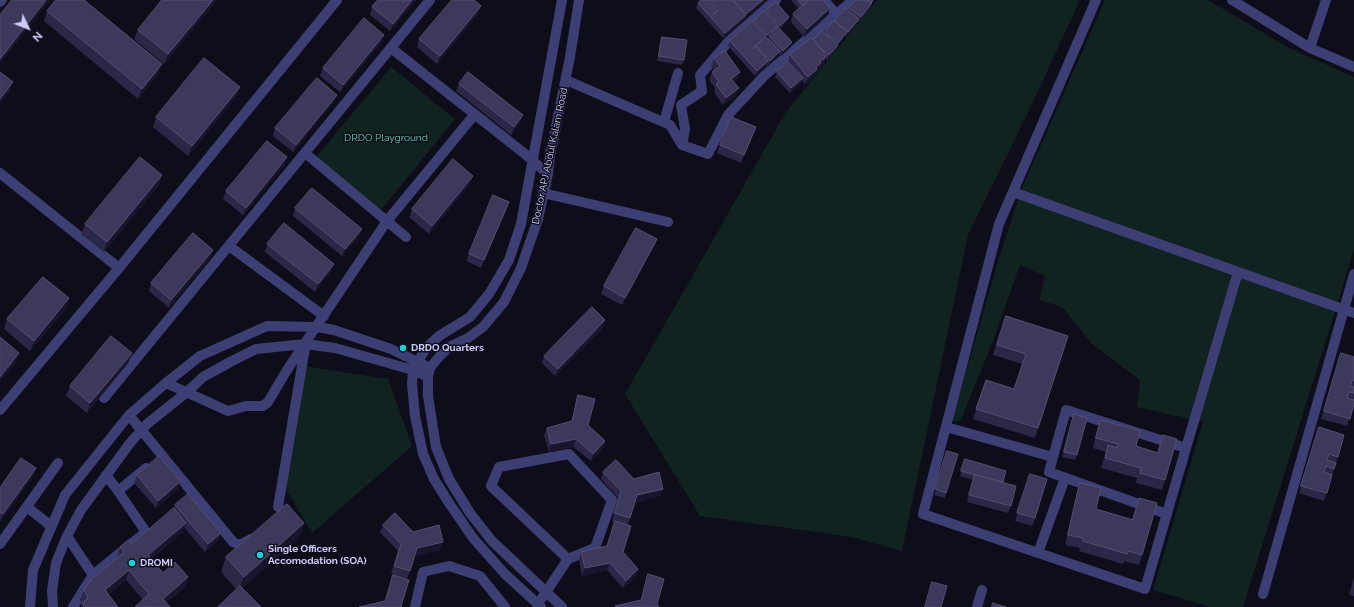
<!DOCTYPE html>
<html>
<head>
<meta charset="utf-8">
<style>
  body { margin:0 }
  #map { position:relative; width:1354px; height:607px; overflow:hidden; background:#0e0d1a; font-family:Raleway,sans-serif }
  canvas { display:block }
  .north { position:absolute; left:8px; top:8px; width:40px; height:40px; -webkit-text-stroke:3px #0e0d1a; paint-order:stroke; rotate:133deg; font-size:11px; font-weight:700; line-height:16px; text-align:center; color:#ceccf9 }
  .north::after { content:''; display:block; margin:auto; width:14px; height:18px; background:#ceccf9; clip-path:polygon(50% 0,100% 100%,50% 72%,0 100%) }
</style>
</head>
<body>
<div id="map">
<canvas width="1354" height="607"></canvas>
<div class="north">N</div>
</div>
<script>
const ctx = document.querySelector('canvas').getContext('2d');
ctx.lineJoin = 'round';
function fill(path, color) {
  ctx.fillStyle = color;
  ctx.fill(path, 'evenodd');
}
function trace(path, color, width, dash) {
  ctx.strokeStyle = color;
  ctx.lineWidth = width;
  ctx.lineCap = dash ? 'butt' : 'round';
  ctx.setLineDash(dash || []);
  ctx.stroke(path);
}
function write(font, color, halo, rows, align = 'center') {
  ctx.font = font + ' Raleway,sans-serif';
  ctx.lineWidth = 3;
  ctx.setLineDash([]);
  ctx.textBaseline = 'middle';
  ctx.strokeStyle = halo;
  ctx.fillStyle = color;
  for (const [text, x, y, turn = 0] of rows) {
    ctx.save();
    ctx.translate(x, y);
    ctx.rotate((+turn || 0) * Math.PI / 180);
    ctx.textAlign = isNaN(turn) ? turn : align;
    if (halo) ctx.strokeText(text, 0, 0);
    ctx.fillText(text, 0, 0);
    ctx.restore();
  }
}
fill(new Path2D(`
  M877,0H1080L1032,104L968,235L902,551L852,537L700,516L625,394L786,112Z
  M1105,0H1208L1289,48L1354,77V250L1243,607H1211L1153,590L1203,422L1137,407L1140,380L1091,343L1062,307L1039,300L1045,276L1020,265L993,341L961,420L957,422L952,420L1000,255L1022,188Z
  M391,67L455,119L381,210L316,157Z
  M304,366L388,379L412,446L312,533L282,482Z`), '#112321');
trace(new Path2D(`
  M824,0L836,14
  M1096,0L999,224L923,514L1145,589L1186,448L1066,410L1049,472L1167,514
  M1232,0L1310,48L1354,67
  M0,2L2,0
  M391,48L525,154L548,174
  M1310,48L1326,0
  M566,80L670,125L682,145L708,154L728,115L764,76L853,0
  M664,122L678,73
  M682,145L685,129L681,105L702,91L700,75L729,41L776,0
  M305,153L406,237
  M0,173L119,268L337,0
  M1013,192L1354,313
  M543,193L668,222
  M229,246L324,316
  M166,383L228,411L246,406H263L268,402L287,370L387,221L475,114
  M104,398L430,0
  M0,410L119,268
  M129,415L233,542L240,545L251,539
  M946,427L1053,457
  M1186,448L1238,272
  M118,491L146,468
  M27,507L51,526
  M278,507L305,348
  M67,536L93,575
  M0,544L58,463
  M1038,553L1065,478
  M1263,594L1354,274
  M542,598L568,559L491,486L499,467L569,454L612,500L595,548L568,559
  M30,607L33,570L65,495L129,415L166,383L200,356L267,326L317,327L334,330L391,349L430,368
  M53,607L52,591L56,563L67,536L81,510L130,443L147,424L187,392L203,377L232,361L256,349L305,344L335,348L413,370L428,377
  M73,607L93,575L146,532L118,491L106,475
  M415,607L423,572L449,566L480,576L505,607
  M541,607L505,574L473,538L449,503L434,479L423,454L415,416L412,384L413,370L426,348L439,336L470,317L489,294L509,260L521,224L562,0
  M562,607L492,541L470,513L449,479L436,447L428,396V377L430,368L438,358L449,347L468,338L483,327L504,302L521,268L538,219L548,174L550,156L570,57L579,0
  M977,607L982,590`), '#3d3e74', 10);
fill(new Path2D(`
  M217,0L164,64L134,39L138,30Z
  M378,0H416L390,31L370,15L372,7Z
  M701,0H768L744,19V20L723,38L696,8L698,3Z
  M791,0H823L827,16L804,37L791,22L793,14L799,9Z
  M856,0H874L871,4L870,8L859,22H858L857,24L846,37L845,36L838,45L836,50L827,61L825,59L824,63L822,66L820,68L819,71L816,73L814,77L805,84L802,80L801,83L790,93L775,77L777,72L788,62L790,55L824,33L835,21L848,10L849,8Z
  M47,11L158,74L138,99L44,21Z
  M766,11L788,22L780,29L792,42L791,47L781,56L779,54L778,56L768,66L767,65L766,66L755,76L728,46L730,41L753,22L754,21L766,13Z
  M478,14L437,64L417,47L419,39Z
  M662,37L684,60L682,65L657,61L660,42Z
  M382,42L340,92L320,76L323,68Z
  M714,58L740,72L737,80L734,82L736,96L723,105L714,92L715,88L709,80L712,72L714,70L711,66Z
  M459,84L520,123L511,135L456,91Z
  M240,87L236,97L188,156L153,127L156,117Z
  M337,95L334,102L293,152L273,136L275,128Z
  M753,135L741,163L717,153L720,145Z
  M284,165L243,215L223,199L226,191Z
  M162,175L159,185L104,252L81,234L85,224Z
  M473,176L470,184L429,234L409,217L412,209Z
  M295,208L362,229L359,236L342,256L293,216Z
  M506,209L481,268L466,261L469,254Z
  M657,239L654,246L622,305L601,294L604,286Z
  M267,244L334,264L331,271L315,292L265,252Z
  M213,250L210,258L169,308L149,291L151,283Z
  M69,298L66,308L30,351L4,329L7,319Z
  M1006,316L1068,336L1035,438L973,419L986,380L1014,389L1022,364L993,355Z
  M603,328L555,376L542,363L544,356Z
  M132,353L128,363L87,413L66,396L70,386Z
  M1341,353L1354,357V404L1347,426L1321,419Z
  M578,395L588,425L605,441L603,449L591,461L573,447L549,452L544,435L547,428L571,421L576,403Z
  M1074,414L1077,455L1075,460L1062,457Z
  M1101,420L1136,446L1157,453L1163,435L1165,480L1162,490L1136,483L1137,478L1101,468L1106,452L1093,448L1097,430Z
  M1319,427L1338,457L1324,501L1299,493Z
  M946,456V493L945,498L934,495Z
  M965,459L1003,483L1011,506L1008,513L967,502L973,480L960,476Z
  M36,468L33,476L0,522V488Z
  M603,472L634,479L663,489L660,496L635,503L628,525L623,552L638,569L636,577L623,588L607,570L582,576L579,559L581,552L606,546L615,522L612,521L618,498L601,479Z
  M1030,474L1035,518L1032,526L1015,521Z
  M137,475L178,489L156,508L134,483Z
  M1080,483L1096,509L1132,519L1139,498L1142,555L1139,565L1124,561L1123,564L1079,551L1080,548L1065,545L1077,493Z
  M175,505L221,533L218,540L205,552L184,527L182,533L151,559L163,573L188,577L185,587L166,603L170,607H135L143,600L126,580L108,595L118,607H81L82,603L80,600L84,590L95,577L117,558V557L120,547L131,544L174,509Z
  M304,523L299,538L242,588L236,589L221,572L226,557Z
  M383,525L413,532L440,550L415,556L407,579L391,574L398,551L380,532Z
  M1354,577V596L1349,595Z`), '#2b2746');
fill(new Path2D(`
  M46,0H50L0,64V59Z
  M213,0H217L164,64L168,54Z
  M412,0H416L390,31L393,24Z
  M763,0H768L745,19L746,14Z
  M873,0H874L871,4L870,8L859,22L861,17Z
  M481,6L478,14L437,64L440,56Z
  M830,8L827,16L804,37L807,29Z
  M746,15L744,20L723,38L725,33Z
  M789,17L788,22L778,31L780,26Z
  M859,19L857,24L846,37L848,32Z
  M778,26L776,31L769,36L768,39L766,41L767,35Z
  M847,32L845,37L837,47L838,45L836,50L827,61L829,55L836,48L838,43Z
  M384,35L382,42L340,92L343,85Z
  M766,36L764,41L756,46L755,49L751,50Z
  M792,42L791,47L781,56L783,51Z
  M780,51L778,56L768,66L770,61Z
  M827,56L824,63L822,66L820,68L819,71L816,73L814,77L805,84L808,77L824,57Z
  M768,61L766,66L755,76L757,71Z
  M162,64L158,74L138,99L142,89Z
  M740,72L737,80L729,86L731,79Z
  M803,78L801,83L790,93L791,88Z
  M13,82L10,92L0,104V99Z
  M240,87L236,97L188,156L192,146Z
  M739,88L736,96L723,105L726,98Z
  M337,95L334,102L293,152L296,145Z
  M523,115L520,123L511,135L514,127Z
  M287,157L284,165L243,215L246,208Z
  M162,175L159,185L104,252L107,242Z
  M473,176L470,184L429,234L432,226Z
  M509,202L506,209L481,268L484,260Z
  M362,229L359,236L342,256L345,249Z
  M657,239L654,246L622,305L625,298Z
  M213,250L210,258L169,308L171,300Z
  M334,264L331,271L315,292L318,284Z
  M69,298L66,308L30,351L34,341Z
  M605,320L603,328L555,376L558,369Z
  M19,353L16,363L0,382V377Z
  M132,353L128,363L87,413L90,403Z
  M576,439L573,447L549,452L551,444Z
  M605,441L603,449L591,461L593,454Z
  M36,468L33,476L0,522L3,514Z
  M181,481L178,489L156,508L158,501Z
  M663,489L660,496L635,503L637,495Z
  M186,523L182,533L144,564L148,555Z
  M304,523L299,538L238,591L244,577Z
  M221,533L218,540L205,552L208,544Z
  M443,542L440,550L414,556L417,548Z
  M610,563L607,570L582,576L585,568Z
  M638,569L636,577L623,588L626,581Z
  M129,570L126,580L101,600L105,590Z
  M188,577L185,587L161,607L163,599Z`), '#18152d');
const building = new Path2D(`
  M12,0H46L0,59V15Z
  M56,0H84L162,64L142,89L47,11Z
  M162,0H213L168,54L138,30Z
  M378,0H412L393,24L372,7Z
  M452,0H474L481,6L440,56L419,39Z
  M701,0H708L717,11L712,15L719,10L710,0H732L746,15L725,33L698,3Z
  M734,0H763L746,14Z
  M798,0H809L803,6Z
  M809,0H823L830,8L807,29L793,14Z
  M856,0H868L872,3L861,17L849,8Z
  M868,0H873L871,3Z
  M776,2L789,17L780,26L766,11Z
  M846,8L859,19L848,32L835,21Z
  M764,11L778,26L767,35L754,21Z
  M364,18L384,35L343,85L323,68Z
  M752,21L766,36L751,50L755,46L768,61L757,71L730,41Z
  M834,21L847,32L838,43L825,32Z
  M778,27L792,42L783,51L769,36Z
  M822,31L838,45L829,55L818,46L814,40Z
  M662,37L687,40L684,60L659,56Z
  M766,37L780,51L770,61L756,46Z
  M812,38L827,56L824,57L825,58L820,62L821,63L816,67L817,69L808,77L790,55Z
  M725,51L740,72L731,79L739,88L726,98L716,84L719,82L712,72L720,66L714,58Z
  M204,58L240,87L192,146L156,117Z
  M788,62L803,78L791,88L777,72Z
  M0,72L13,82L0,99Z
  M468,72L523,115L514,127L459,84Z
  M317,78L337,95L296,145L275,128Z
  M731,117L756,127L744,155L720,145Z
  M267,141L287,157L246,208L226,191Z
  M140,157L162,175L107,242L85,224Z
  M453,159L473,176L432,226L412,209Z
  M312,188L362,229L345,249L295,208Z
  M493,195L509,202L484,260L469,254Z
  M284,223L334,264L318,284L267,244Z
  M636,228L657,239L625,298L604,286Z
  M193,233L213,250L171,300L151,283Z
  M43,277L69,298L34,341L7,319Z
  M592,307L605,320L558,369L544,356Z
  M1006,316L1068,336L1038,428L976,409L986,380L1014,389L1026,354L997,345Z
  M111,336L132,353L90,403L70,386Z
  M0,337L19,353L0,377Z
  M1341,353L1354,357V381L1352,380L1350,386L1354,387V393L1349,392L1347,398L1354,400V404L1350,419L1324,411Z
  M578,395L595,399L588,425L605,441L593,454L576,439L551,444L547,428L572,421Z
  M1074,414L1087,418L1077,455L1064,452Z
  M1101,420L1140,431L1136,446L1158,453L1163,435L1177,439L1165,480L1140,473L1141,468L1105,458L1108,445L1117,448L1118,444L1096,438Z
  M1319,427L1344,435L1338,457L1329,454L1327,460L1336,463L1334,469L1326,466L1324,472L1332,475L1327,493L1301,486Z
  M947,451L958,454L946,493L935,489Z
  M159,456L181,481L158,501L137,475Z
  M21,458L36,468L3,514L0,512V488Z
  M965,459L1006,471L1003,482L961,471Z
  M616,460L634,479L659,472L663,489L637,495L630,518L614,513L621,491L603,472Z
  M1030,474L1047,479L1035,518L1017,513Z
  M975,475L1016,486L1011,506L969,495Z
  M1080,483L1101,488L1096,509L1133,520L1139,498L1157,503L1142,555L1128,551L1127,554L1083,541V538L1068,535Z
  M188,494L221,533L208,544L175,505Z
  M287,504L304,523L244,577L226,557Z
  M174,508L186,523L148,555L163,573L175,562L188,577L163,599L170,607H153L152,606L150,607H135L149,594L129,570L105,590L118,607H86L82,603L88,598L84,590L94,575L95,577L124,552L120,547L128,540L131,544Z
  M395,513L413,532L439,525L443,542L417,548L410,571L394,566L401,544L383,525Z
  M615,521L631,526L623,552L638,569L626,581L610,563L585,568L581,552L607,546Z
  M648,574L664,579L657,604L659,607H616L615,606L641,600Z
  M393,575L409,580L401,606L402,607H359L385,601Z
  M932,582L947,586L941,607H925Z
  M240,586L261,607H218Z
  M993,603L1006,607H992Z`);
fill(building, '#3d395a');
trace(building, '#545073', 1);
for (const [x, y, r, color] of [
  [403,348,4,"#18d1d8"],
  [260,555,4,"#18d1d8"],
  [132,563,4,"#18d1d8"]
]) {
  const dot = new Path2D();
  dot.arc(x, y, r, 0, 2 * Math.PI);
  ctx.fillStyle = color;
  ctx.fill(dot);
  trace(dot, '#0e0d1a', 1.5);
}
write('10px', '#61d0ad', '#0e0d1a', [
  ["DRDO Playground",386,138]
]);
write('10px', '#ceccf9', '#0e0d1a', [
  ["Doctor APJ Abdul Kalam Road",550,156,-78]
]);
write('bold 10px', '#ceccf9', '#0e0d1a', [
  ["DRDO Quarters",411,348],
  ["Single Officers",268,549],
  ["Accomodation (SOA)",268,561],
  ["DROMI",140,563]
], 'left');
</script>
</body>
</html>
